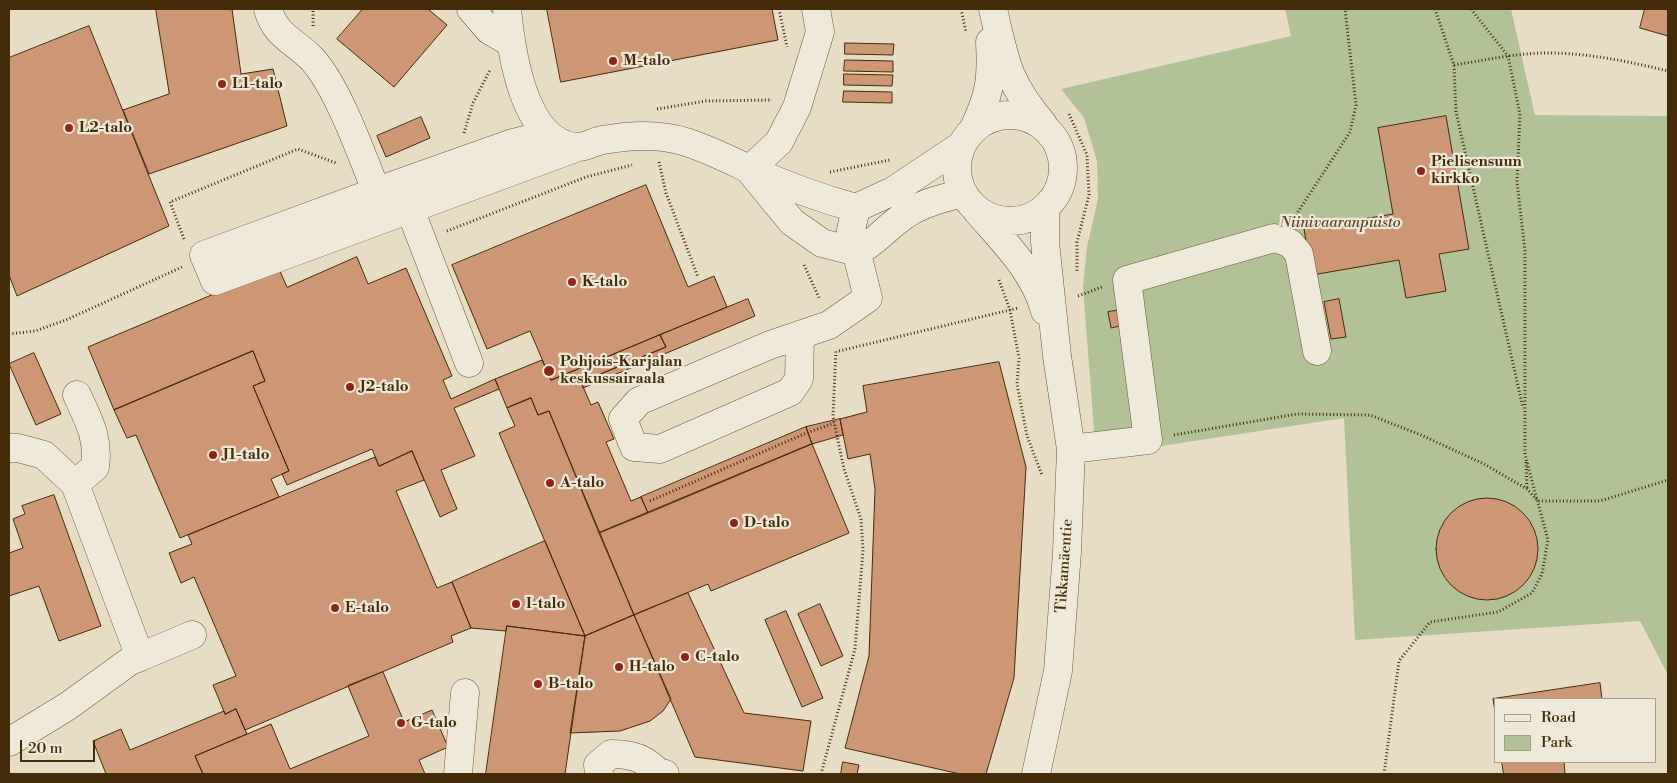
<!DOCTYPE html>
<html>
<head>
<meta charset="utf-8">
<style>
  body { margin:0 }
  #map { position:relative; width:1677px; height:783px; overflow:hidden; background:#e7ddc4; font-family:"Libre Bodoni",serif }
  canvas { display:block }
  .frame { position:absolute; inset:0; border:10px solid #442c08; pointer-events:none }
  .legend { position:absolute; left:1494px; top:698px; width:162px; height:65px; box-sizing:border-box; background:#efe9d9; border:1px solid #ab9d85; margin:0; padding:6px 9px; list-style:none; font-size:15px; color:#442c08 }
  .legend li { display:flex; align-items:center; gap:10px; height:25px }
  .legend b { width:25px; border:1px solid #ab9d85 }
  .scale { position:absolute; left:20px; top:740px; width:75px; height:22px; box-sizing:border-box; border:2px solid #442c08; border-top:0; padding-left:6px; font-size:15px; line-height:18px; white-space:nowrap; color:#442c08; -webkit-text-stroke:4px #efe9d9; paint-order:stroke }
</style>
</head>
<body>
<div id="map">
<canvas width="1677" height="783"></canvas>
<div class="frame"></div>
<ul class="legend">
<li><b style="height:6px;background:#efe9d9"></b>Road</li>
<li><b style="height:14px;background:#b3c296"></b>Park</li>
</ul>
<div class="scale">20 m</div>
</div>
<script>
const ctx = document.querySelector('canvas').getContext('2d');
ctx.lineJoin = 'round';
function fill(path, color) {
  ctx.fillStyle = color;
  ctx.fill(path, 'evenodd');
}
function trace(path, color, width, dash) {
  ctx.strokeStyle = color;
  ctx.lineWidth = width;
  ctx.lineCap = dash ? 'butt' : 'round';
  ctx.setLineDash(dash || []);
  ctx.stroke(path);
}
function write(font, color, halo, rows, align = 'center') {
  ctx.font = font + ' "Libre Bodoni",serif';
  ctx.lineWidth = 4.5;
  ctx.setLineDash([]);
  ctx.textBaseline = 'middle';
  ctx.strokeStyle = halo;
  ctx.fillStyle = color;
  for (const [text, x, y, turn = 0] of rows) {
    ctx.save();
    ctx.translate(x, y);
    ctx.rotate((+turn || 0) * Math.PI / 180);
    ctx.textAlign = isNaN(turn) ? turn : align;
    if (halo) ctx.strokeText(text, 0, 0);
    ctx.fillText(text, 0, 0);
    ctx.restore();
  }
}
fill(new Path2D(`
  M1285,9H1511L1535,115L1668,116V675L1640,621L1355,640L1344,418L1096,456L1083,287L1087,247L1098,199L1097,161L1084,118L1061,89L1291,36Z`), '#b3c296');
const building = new Path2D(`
  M156,9H232L241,74L273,69L287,126L149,174L123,110L169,94Z
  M363,9H428L447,25L394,87L337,39Z
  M547,9H772L778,40L561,82Z
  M1645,9H1668V36L1640,28Z
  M89,26L169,226L17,296L9,275V58Z
  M845,43L894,44L893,55L845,54Z
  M845,60L893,61V72L844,71Z
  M844,74L893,75L892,86L844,85Z
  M844,91L892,92V103L843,102Z
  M1446,116L1469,249L1439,254L1446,291L1406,298L1399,260L1312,275L1304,229L1393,214L1378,128Z
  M421,117L430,138L386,157L377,136Z
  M646,185L688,287L714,276L727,307L551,380L530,331L487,349L452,265Z
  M357,257L368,284L406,268L452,376L443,380L451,399L495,379L499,389L454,408L475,456L441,470L457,509L440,517L412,451L379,466L372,449L287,485L282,474L289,471L253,386L265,381L253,351L114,410L88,347L278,267L287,287Z
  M748,299L755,316L583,388L581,382L666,347L660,335Z
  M1339,299L1346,337L1331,339L1324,302Z
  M1122,310L1125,325L1111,328L1108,312Z
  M660,335L666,347L581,382L591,405L598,402L614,439L606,442L631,501L641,497L648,513L599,533L549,411L538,415L531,398L507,408L495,379L542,360L551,380Z
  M253,351L265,381L253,386L289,471L271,479L279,497L180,538L136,435L127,438L114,410Z
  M34,353L61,414L36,425L9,364Z
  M999,362L1026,467L1014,678L986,774H960L845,748L869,656L875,489L870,454L848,459L840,419L867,412L863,386Z
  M531,398L538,415L549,411L634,615L585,636L499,433L515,426L507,408Z
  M840,419L843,435L812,444L806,427Z
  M806,427L812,444L648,513L641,497Z
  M812,444L849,533L711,591L708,584L634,615L599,533Z
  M412,451L424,480L396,491L437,588L452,582L471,628L451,636L453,642L245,730L236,709L225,714L213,685L236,676L194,577L181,583L169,553L192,544L188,535L279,497L375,457L379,466Z
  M54,495L101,626L59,641L39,586L9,596V553L23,548L13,519L25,514L22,506Z
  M1436 549a51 51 0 1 1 102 0a51 51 0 1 1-102 0Z
  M545,541L585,636L507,626L506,631L471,628L452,582Z
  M688,593L744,713L811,721L803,771L695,757L634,615Z
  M820,604L843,656L821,666L798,614Z
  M786,611L823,698L802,707L765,620Z
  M634,615L671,699L663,711L650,721L620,731L570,733L585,636Z
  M507,626L585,636L565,774H486Z
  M383,672L404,722L432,710L448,747L419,760L425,774H203L195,756L271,724L290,769L369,736L348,686Z
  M1600,683L1602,699H1496V718L1493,699Z
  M236,709L247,734L195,756L203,774H106L93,741L121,729L130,750L224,711L225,714Z
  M843,762L859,765L857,774H841Z
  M1502,762H1564L1565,774H1504Z`);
fill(building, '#cd9776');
trace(building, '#442c08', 1);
const minor = new Path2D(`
  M268,9C275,36 295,41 312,59C338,87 362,156 377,193
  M471,9L489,30L511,43
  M507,9C511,49 523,145 578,147C586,147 595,141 603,140C630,135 661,134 686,142C708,149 728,159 749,169C784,185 819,198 856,208L893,191L962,145
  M993,9C1005,61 1007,82 1043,124
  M957 168a53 53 0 1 1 106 0a53 53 0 1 1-106 0Z
  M974,128C990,94 992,79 990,42
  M548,134L513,143L400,183L204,255L215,281L578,147
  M750,169L779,142L797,107L820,32L816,9
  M751,172L792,222L822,243L857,252C875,243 888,226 905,215C922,203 944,198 963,193
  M403,191L469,363
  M977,211C1003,241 1035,272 1045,311
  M800,335L799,379L790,392L660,449L634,447L623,419L639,401L770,345L829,325L868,298L851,230L856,208
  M9,448H18L44,455L75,484L140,657L130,661L68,706L9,742
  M1071,449L1148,440L1127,280L1274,238L1290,243L1299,254L1317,351
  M75,484L95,467C99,438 89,421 77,395
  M140,657L192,635
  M458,774L465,693
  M599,774L598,765L611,754C622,754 634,755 644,761C652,765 656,773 665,774
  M1036,774L1058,671L1067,552L1071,449L1057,356L1045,242V208`);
trace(minor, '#6d5837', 29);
trace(new Path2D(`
  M779,9L787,47
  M961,9L966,32
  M1435,9L1454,65L1456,112L1523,408
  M313,26V9
  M1454,65C1487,60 1520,52 1554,53C1593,54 1631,62 1668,71
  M657,109L706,101L772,100
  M1069,114L1087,155L1089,195L1077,242V272
  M464,133L473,103L490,70
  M659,162L666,193L698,277
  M830,172L890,160
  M1294,218L1350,132L1356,105L1345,9
  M447,231L586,177L632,165
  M184,239L170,202L298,149L336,163
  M804,265L820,300
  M999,280L1010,310L1019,358L1017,384L1027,436L1042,475
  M1078,296L1102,287
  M9,334L35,331L66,320L182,267
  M839,351L1018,308
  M1174,435L1297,414L1370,415L1421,435L1484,464L1527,489L1538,501H1600L1668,480
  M1526,462L1527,488
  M650,501L804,434L834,423
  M821,774L855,649L863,550L861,519L844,469L833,417L836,349
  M1384,774L1399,661L1430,622L1498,612L1532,593L1542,574L1548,540L1525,455V251L1517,182L1520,114L1508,56L1471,9`), '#442c08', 3, [1, 2.5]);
trace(minor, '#efe9d9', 28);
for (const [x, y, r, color] of [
  [613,61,5,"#8f2418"],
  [222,84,5,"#8f2418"],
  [69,128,5,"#8f2418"],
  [1421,171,5,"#8f2418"],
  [572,282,5,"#8f2418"],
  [549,371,6,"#8f2418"],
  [350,387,5,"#8f2418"],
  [213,455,5,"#8f2418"],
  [550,483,5,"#8f2418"],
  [734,523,5,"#8f2418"],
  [516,604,5,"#8f2418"],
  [335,608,5,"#8f2418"],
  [685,657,5,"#8f2418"],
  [619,667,5,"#8f2418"],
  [538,684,5,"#8f2418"],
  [401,723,5,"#8f2418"]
]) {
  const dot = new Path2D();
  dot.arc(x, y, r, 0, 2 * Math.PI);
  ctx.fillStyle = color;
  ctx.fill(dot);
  trace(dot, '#efe9d9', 2);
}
write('bold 15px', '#442c08', '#efe9d9', [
  ["M-talo",623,61],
  ["L1-talo",232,84],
  ["L2-talo",79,128],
  ["Pielisensuun",1431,162],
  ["kirkko",1431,179],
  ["K-talo",582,282],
  ["Pohjois-Karjalan",560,362],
  ["keskussairaala",560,379],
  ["J2-talo",360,387],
  ["J1-talo",223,455],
  ["A-talo",560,483],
  ["D-talo",744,523],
  ["I-talo",526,604],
  ["E-talo",345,608],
  ["C-talo",695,657],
  ["H-talo",629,667],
  ["B-talo",548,684],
  ["G-talo",411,723]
], 'left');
write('italic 15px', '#5a4a24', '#efe9d9', [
  ["Niinivaaranpuisto",1340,223]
]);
write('15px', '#442c08', '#efe9d9', [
  ["Tikkamäentie",1065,566,-86]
]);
</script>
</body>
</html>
